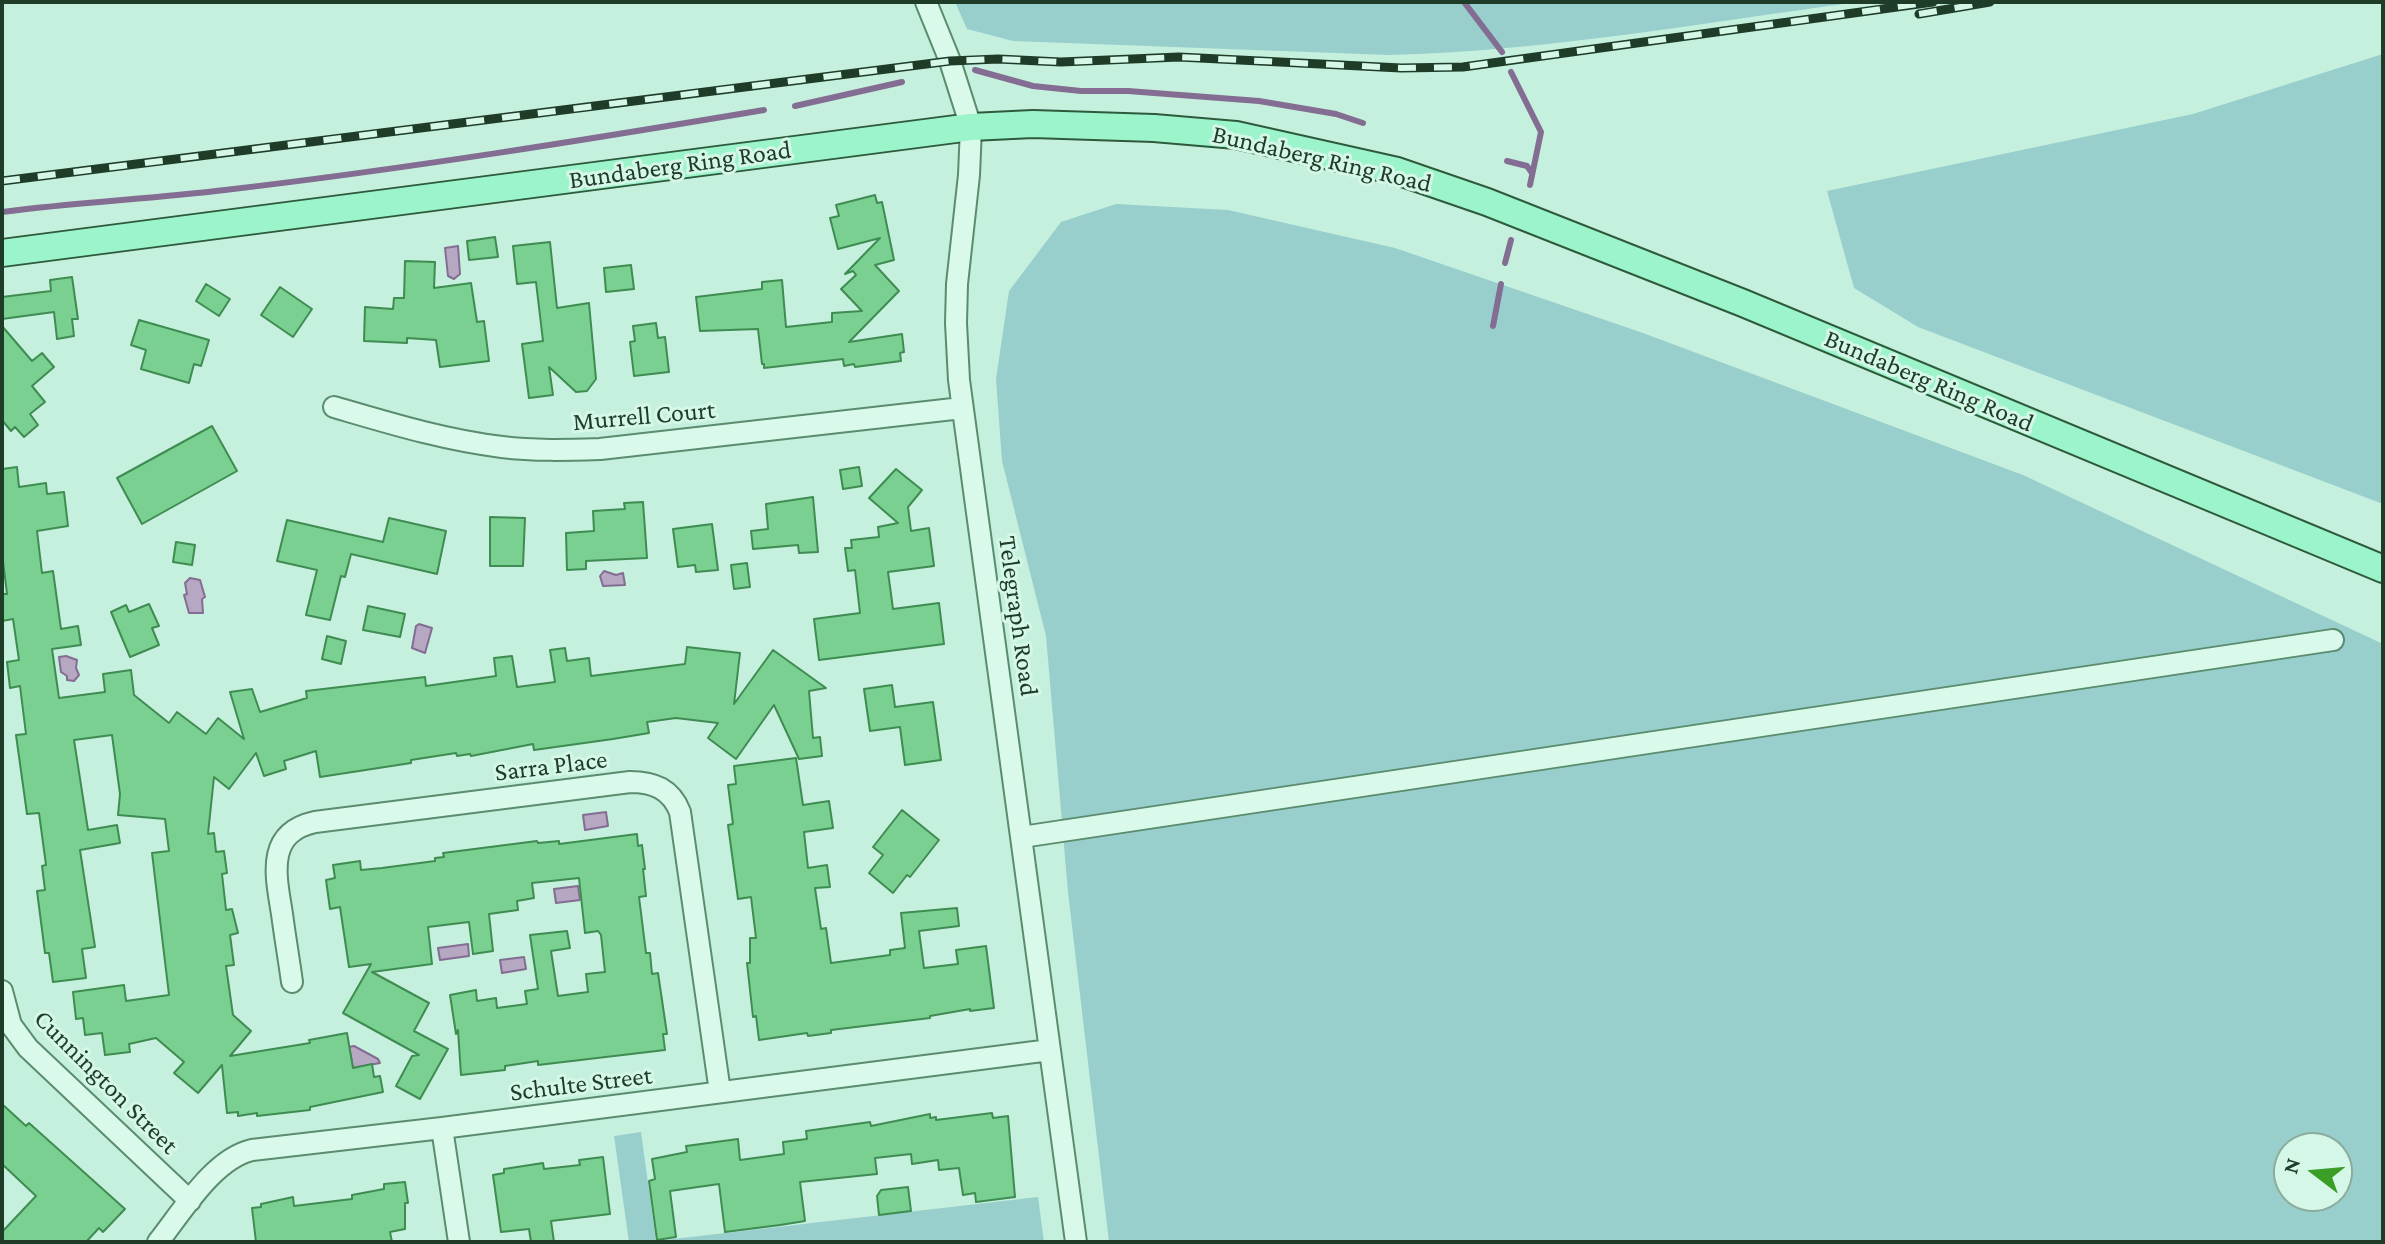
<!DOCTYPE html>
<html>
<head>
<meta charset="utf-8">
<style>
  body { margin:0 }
  #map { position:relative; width:2385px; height:1244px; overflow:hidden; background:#c5f0dd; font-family:"Crimson Pro",serif }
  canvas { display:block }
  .frame { position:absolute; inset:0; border:4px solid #1e3c28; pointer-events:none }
  .north { position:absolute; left:2273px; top:1132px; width:80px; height:80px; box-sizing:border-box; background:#d5f7e8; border:2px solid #8cac9b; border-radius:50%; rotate:286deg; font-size:22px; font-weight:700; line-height:32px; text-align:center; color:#1e3c28 }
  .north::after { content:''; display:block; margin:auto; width:28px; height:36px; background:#3a9e27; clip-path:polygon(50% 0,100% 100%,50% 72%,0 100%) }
</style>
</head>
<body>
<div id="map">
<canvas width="2385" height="1244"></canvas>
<div class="frame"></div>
<div class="north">N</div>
</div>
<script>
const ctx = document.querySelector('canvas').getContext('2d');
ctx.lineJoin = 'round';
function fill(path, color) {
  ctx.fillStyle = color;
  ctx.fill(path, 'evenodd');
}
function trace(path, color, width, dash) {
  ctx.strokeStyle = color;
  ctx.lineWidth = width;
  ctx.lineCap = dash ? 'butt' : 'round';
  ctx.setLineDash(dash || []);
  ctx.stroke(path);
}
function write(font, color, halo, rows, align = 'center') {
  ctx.font = font + ' "Crimson Pro",serif';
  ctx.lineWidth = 6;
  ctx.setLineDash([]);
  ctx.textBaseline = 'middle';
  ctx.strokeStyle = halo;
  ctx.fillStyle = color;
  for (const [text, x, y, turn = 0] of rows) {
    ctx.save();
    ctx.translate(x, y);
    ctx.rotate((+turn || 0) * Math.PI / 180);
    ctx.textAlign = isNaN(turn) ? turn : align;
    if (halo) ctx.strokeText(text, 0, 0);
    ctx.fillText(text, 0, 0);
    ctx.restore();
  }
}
fill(new Path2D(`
  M955,2H1858C1702,23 1546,51 1389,55L1013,41L967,29Z
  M2383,54V504L1918,327L1854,288L1827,191L2193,114Z
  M1116,204L1228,210L1395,248L1643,333L2023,475L2383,644V1242H1109L1068,892L1046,636L1002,461L996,379L1009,291L1061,222ZM2289,1148H2337V1196H2289Z
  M641,1132L656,1241L1038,1197L1044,1242H629L614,1136Z`), '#98cfcd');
const water = new Path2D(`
  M458,246L460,274L454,279L448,276L445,248Z
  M604,571L616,575L623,573L625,585L603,586L600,576Z
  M190,578L200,580L205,597L202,599L203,613H189L184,595L187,594L185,583Z
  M419,624L432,628L425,653L412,648L416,626Z
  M66,656L77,660L76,668L79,675L74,681L67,680V676L61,672L59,657Z
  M606,812L608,826L585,830L583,815Z
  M578,886L580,900L556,903L554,889Z
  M468,944L469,956L440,960L438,948Z
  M524,957L526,969L502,973L500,960Z
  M354,1046L378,1059L380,1063L353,1068L349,1047Z`);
fill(water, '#b6a7c3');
trace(water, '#836d92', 2);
trace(new Path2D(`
  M1464,2L1502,52
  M975,70L1033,86L1081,91H1128L1259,101L1336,114L1363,123
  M1511,72L1541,132L1530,185
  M795,106L902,82
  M1507,161L1527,166L1532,173
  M2,212C76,202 151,199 225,190C405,169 585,140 764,110
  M1505,263L1511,240
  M1493,326L1501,284`), '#836d92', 6);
const building = new Path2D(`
  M875,195L877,203L882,202L894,260L875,265L899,291L849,342L902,334L904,352L900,353L901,361L855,367L854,364L844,366L843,359L764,368V364H762L758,329L700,331L696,297L762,289V282L782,280L786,327L832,322V313L862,311L841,289L856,275L853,271L845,274L880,238L838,249L830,218L839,216L836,205Z
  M495,237L498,257L469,260L467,241Z
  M550,242L557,308L589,303L596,379L587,391L576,392L549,367L553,395L529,398L522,344L543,341L536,282L517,284L513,246Z
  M405,261L435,262L434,288L471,283L477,322L484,321L489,361L440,367L436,340L407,338V343L364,341L365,307L393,309L394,298H404Z
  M631,265L634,289L606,292L604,268Z
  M72,277L78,319H72L74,336L57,339L54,312L2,319V297L51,291L50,280Z
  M206,284L230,299L219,316L196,301Z
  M280,287L312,309L293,337L261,315Z
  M139,320L209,340L201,366L194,364L189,383L141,369L146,350L131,345Z
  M656,323L658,338L665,337L669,372L634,376L630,342L635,341L633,326Z
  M2,326L32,361L42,353L54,367L32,386L45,402L30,414L38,425L24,437L15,427L11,431L2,420Z
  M212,426L237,471L142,524L117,478Z
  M17,467L19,487L46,483L47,494L64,492L68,526L37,531L42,573L53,571L61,629L78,626L81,645L52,649L59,698L105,692L103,674L131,670L134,695L169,723L177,712L206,734L218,718L244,739L230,692L252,689L260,712L307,698L306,691L425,677L426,686L496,676L494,658L512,656L517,687L555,682L550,650L565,648L567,661L589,658L591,676L685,664L687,647L740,653L734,704L773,650L826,688L809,691L813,738L820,737L822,756L799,759L774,705L736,759L708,738L718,723L676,718L647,722L649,733L613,739L534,750L533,744L471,756L470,754L457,756L456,753L411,760V763L320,777L316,751L284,761L286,769L264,776L256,753L229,789L214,777L208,834L214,833L216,852L224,851L227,873L222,874L226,910L232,909L238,933L230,935L234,965L226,966L233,1015L251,1031L230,1056L310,1043L309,1040L347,1033L353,1068L372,1064L374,1077L380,1076L383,1092L310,1107V1110L257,1116V1113L238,1116V1112L227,1113L222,1065L198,1093L174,1073L184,1062L156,1038L129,1044L130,1052L105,1055L102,1033L85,1035L83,1018L76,1019L73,992L124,985L126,1001L169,995L152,853L169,851L165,819L118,815L120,794L112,735L74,740L88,830L117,825L120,843L80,850L95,947L82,949L86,978L53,982L49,953H45L37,891L45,890L42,866L46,865L39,813L27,814L16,735L26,734L20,686L10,688L7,662L19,660L13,619L2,621V594H7L2,553V469Z
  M859,467L862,486L843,489L840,470Z
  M896,469L922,490L908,507L911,531L929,528L934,566L888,572L893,609L939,603L944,644L819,660L814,619L860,613L855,570L848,571L845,548H852L851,540L879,537L878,527L898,523L869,498Z
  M813,497L818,552L799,553L798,545L753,549L751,531L768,529L766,504Z
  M643,502L647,558L586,561V569L567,570L566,533L594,531L593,511L625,509L624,503Z
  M490,517L525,518L523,566H490Z
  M389,518L446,531L437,574L351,554L345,577L341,576L330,620L306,615L317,570L277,561L287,520L383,542Z
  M712,524L718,570L696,572L695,565L678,567L673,529Z
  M176,542L195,545L192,565L173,562Z
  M747,563L750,587L734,589L731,565Z
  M149,604L159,626L152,628L159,645L130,657L111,612L126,605L129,612Z
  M368,606L405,614L400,637L363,630Z
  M327,636L346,641L341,664L322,659Z
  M892,685L895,707L933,702L941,760L905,765L900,727L870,731L864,689Z
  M796,758L803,805L829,801L833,828L804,832L808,868L827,865L830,887L815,888L821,929L826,928L831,963L890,955V950L905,948L901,913L957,908L959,926L919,931L924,968L958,964L956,950L986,946L994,1008L970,1011V1009L930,1016V1018L831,1030V1033L808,1036L807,1033L759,1040L756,1016L753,1017L747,963H750V938H756L751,897L738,899L728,825L733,824L728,785L736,784L734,766Z
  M902,810L939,840L910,877L907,875L893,893L869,873L883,855L873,847Z
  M637,834L638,846L642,845L645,869H643L646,896L639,897L646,953H650L652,974L658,973L667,1034H663L665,1050L538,1065V1061L505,1066V1070L461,1075L458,1030L456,1034L450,995L476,990L477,1001L496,998L497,1008L527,1004L525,991L538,989L530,935L567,931L570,948L551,951L558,996L588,992L586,974L605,972L601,935L598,931L585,933L579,878L532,883L534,898L517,901L518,910L489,914L493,951L473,954L469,922L428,927L432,964L372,972L429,1003L414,1031L448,1049L420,1099L396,1086L412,1056L419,1055L343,1013L371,964L349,967L340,907L330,909L326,880L335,878L333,865L360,861L361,870L382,868L435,861V858L444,857L443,853L537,841L538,843L559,841V844Z
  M2,1104L26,1126L29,1123L125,1209L103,1232L99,1228L86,1242H2V1232L36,1196L2,1164Z
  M992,1113L993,1118L1008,1116L1015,1197L976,1202L975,1193L963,1195L959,1168L939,1170L938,1160L912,1164L911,1154L875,1158L877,1174L800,1182L805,1221L780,1225L725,1232L719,1184L670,1191L676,1237L657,1240L649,1181L655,1179L652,1159L687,1152L686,1146L738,1139L740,1160L784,1154L783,1142L807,1139L806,1131L870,1122L871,1126L930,1114V1118L936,1117V1120Z
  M603,1157L610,1214L551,1221L554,1242H531L529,1229L501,1232L493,1175L504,1173V1169L543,1163L544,1169L580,1165L579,1160Z
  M405,1182L408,1203H405V1229L390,1232L392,1242H256L252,1208L261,1207V1204L293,1197L294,1206L352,1199V1195L384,1189V1184Z
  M908,1187L911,1211L879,1215L877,1196L881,1190Z`);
fill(building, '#79d090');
trace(building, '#3f8c52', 2);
const minor = new Path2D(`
  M926,2L950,61L971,127L969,175L957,284L956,323L959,380L1076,1242
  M334,407C389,423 444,440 502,447C534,451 567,450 600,449L962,408
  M1022,837L2333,640
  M292,982C289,960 285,937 282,914C276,876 265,833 315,822L630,782C654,782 671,789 680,812L720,1092
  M2,991L11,1025L28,1048L190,1201
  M442,1128L459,1242
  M158,1242C182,1212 213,1159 252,1150L442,1128L1050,1050`);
const major = new Path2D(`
  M2,253L971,127L1033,124L1154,128L1236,135L1397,171L1487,202L1743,303L2383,569`);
trace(minor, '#5a8c6d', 24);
trace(major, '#2e5a3c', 30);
trace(minor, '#d9faeb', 20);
trace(major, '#9cf4cb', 26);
const rail = new Path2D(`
  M1919,14L1990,2
  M2,181L950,61L998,59L1061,62L1179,57L1401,68L1463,67L1933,2`);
trace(rail, '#1e3c28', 9);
trace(rail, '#d5f7e8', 6, [18]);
write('26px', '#1e3c28', '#d5f7e8', [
  ["Bundaberg Ring Road",1322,159,13],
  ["Bundaberg Ring Road",680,165,-8],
  ["Bundaberg Ring Road",1929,381,23],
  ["Murrell Court",644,416,-5],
  ["Telegraph Road",1018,616,82],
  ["Sarra Place",551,766,-7],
  ["Cunnington Street",106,1082,45],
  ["Schulte Street",581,1084,-7]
]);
</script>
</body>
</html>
